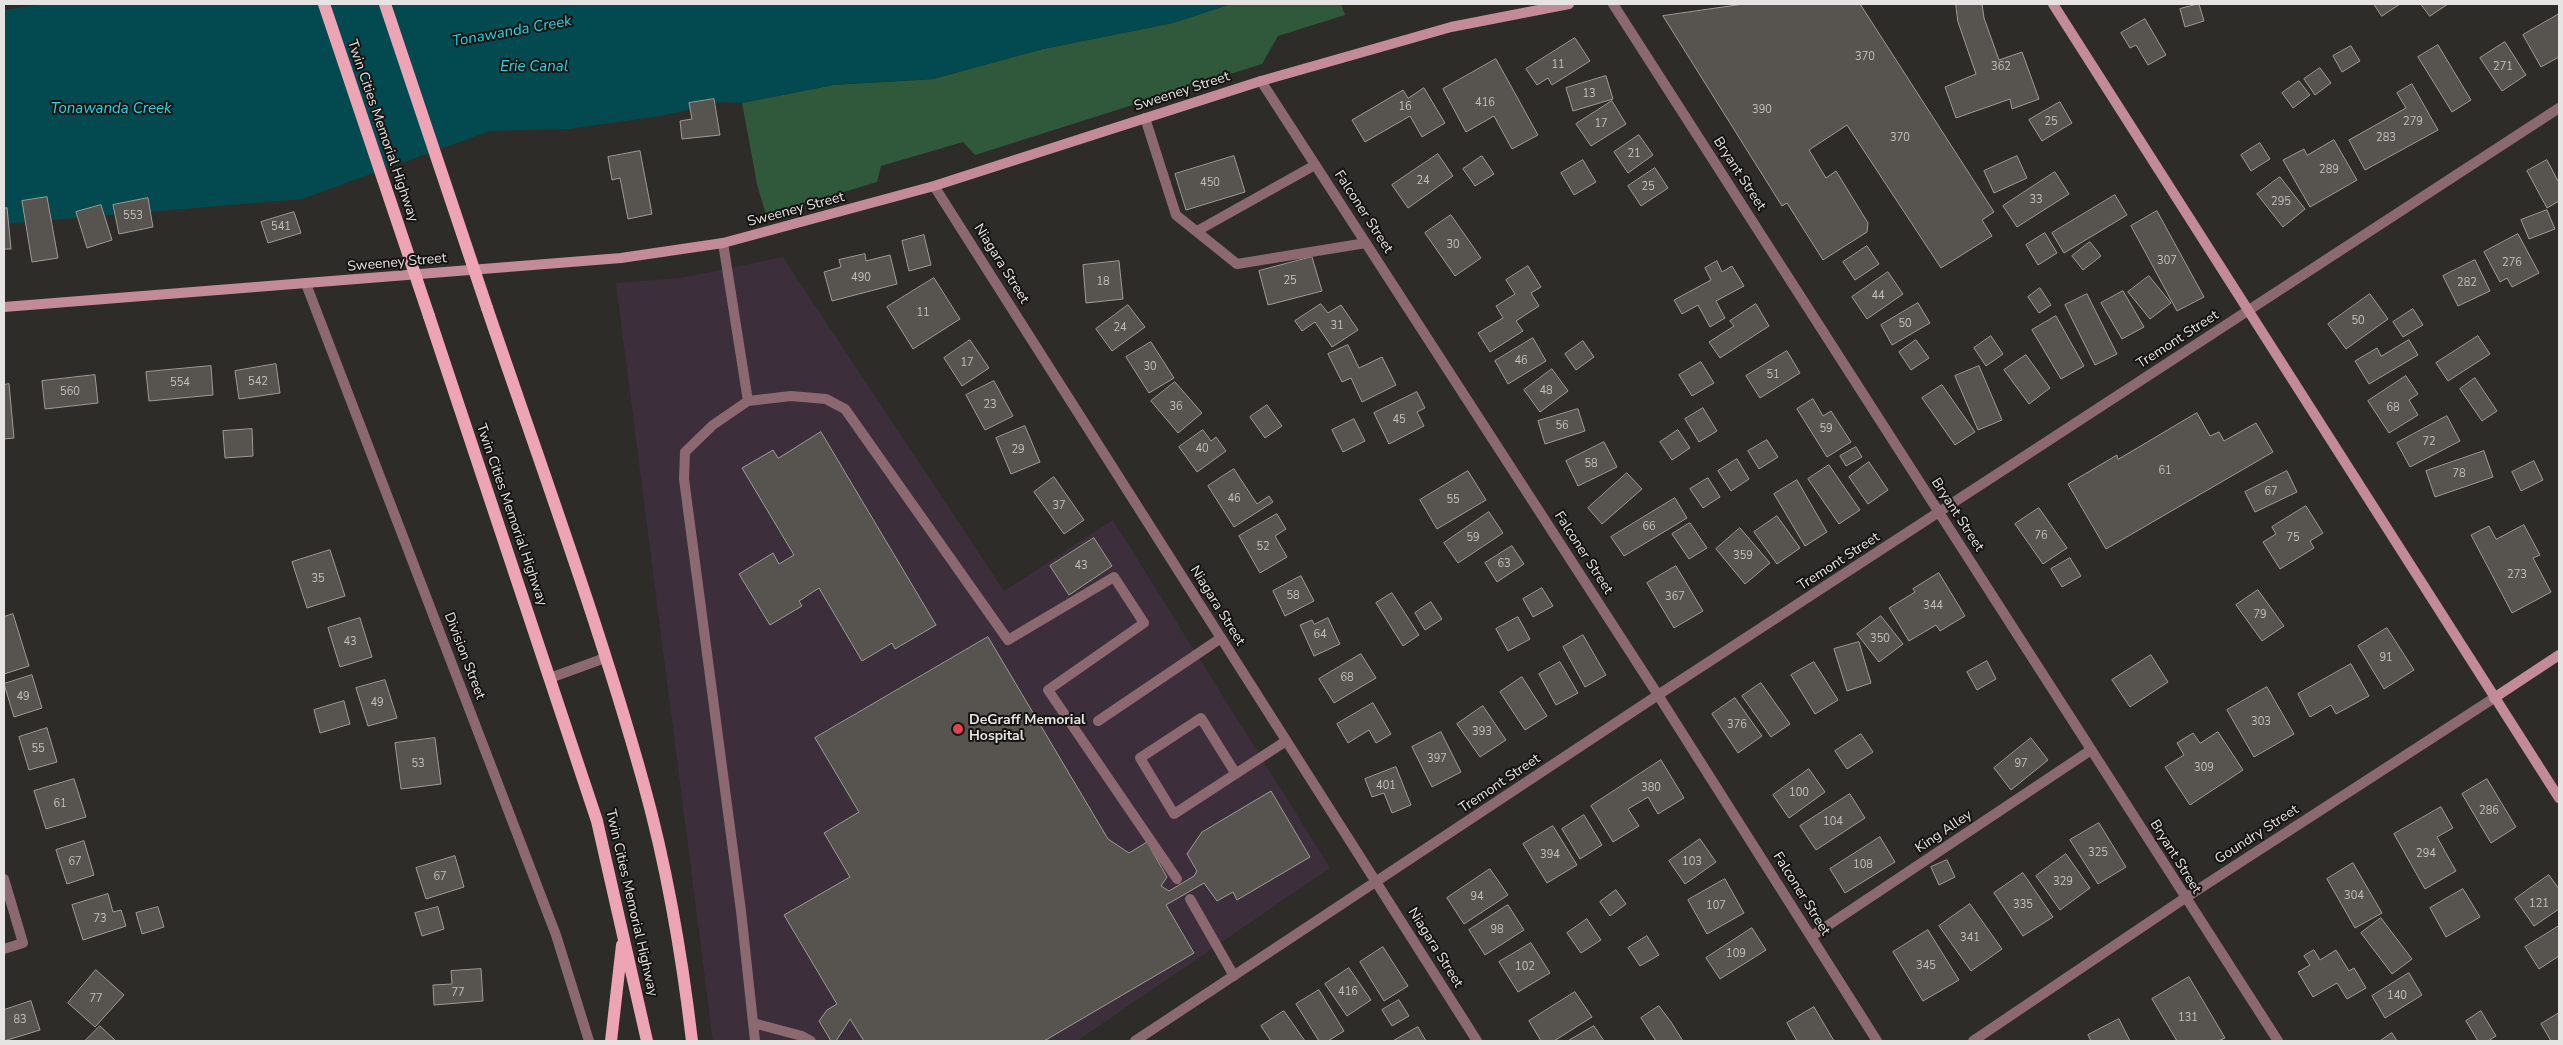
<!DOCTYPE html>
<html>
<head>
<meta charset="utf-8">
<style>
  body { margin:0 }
  #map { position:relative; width:2563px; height:1045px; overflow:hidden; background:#2e2c28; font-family:"Nunito Sans",sans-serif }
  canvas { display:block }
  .frame { position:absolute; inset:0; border:5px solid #e6e4e2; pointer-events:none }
</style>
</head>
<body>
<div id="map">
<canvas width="2563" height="1045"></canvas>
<div class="frame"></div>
</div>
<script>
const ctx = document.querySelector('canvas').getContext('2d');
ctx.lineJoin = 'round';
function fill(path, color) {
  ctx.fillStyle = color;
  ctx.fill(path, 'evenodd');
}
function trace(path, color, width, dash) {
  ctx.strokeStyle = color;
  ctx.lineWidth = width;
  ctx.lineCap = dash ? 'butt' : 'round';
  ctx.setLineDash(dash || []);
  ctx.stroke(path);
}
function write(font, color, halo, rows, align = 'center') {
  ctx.font = font + ' "Nunito Sans",sans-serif';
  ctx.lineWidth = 4;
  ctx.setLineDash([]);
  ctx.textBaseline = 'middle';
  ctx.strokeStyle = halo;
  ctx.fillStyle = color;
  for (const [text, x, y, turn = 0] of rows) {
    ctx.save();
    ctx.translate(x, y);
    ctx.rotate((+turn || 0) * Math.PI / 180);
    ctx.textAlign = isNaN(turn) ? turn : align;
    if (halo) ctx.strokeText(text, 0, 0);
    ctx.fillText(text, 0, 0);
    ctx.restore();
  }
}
fill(new Path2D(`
  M783,257L1004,591L1113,520L1330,868L1077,1041H713L616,283L681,278Z`), '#3c2e3b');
fill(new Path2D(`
  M1231,4H1341L1345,15L1278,36L1262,64L975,155L963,142L881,166L877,182L766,215L757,184L742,103L833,85L933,79L1043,49L1173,23Z`), '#2f593a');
fill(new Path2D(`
  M44,4H1231L1173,23L1043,49L933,79L833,85L742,103L723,102L661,116L568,129L490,131L302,199L4,224V10Z`), '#024a50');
const building = new Path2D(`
  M1744,4H1860L1994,212L1982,220L1992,236L1941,268L1847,125L1809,150L1826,178L1836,171L1868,223L1867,232L1823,260L1787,203L1782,206L1663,16Z
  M1956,4H1982L1984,18L1999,60L2022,52L2039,99L2012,109L2010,99L1956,118L1945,87L1976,74L1958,22Z
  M2199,4L2204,21L2185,27L2180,9Z
  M2374,4H2400L2382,16Z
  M2421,4H2448L2430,16Z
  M2559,14V57L2541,67L2523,35Z
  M2145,19L2166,55L2148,65L2136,45L2130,48L2121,33Z
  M1575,38L1590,61L1552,85L1548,78L1537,85L1526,69Z
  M2505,42L2526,75L2502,91L2480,58Z
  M2438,45L2471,100L2452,112L2418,57Z
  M2351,46L2360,61L2342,72L2333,56Z
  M1496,59L1538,135L1512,149L1494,116L1466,132L1443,89Z
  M2320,68L2331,83L2315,95L2304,79Z
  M1606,76L1613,99L1573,111L1566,88Z
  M2299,81L2310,95L2293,108L2282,93Z
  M2412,84L2438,130L2365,170L2349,140L2406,108L2397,93Z
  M1424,88L1445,123L1422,137L1410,116L1365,142L1352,120L1403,90L1408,98Z
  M714,99L720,135L682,139L680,121L692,119L689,103Z
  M1612,101L1626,124L1591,146L1576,124Z
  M2060,102L2072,123L2042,141L2029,120Z
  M1639,135L1653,155L1628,173L1614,152Z
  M2334,140L2357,180L2310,207L2283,160L2304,149L2307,155Z
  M2260,143L2270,159L2251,171L2241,155Z
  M640,151L652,214L628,219L620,178L612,180L608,157Z
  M1438,154L1453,176L1408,208L1392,185Z
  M1234,156L1245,192L1186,210L1175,174Z
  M1482,156L1494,174L1475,186L1463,169Z
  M2017,156L2027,178L1994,193L1984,171Z
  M1583,160L1596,182L1574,195L1561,173Z
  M2547,160L2559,183V201L2547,208L2527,171Z
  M1655,168L1668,188L1641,206L1628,186Z
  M2055,172L2069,194L2017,227L2003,206Z
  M2280,177L2305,209L2283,227L2257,194Z
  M2115,195L2127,215L2064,253L2052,233Z
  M47,197L58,258L32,262L22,201Z
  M148,198L153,227L119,234L113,205Z
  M101,205L112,240L87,248L76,212Z
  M7,208L11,249H4V209Z
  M2547,210L2555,229L2529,239L2521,220Z
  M2157,211L2204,297L2177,311L2131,226Z
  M294,212L301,233L268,243L261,222Z
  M1451,215L1481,258L1455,276L1425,233Z
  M2045,233L2057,253L2038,265L2026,245Z
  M2518,234L2539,273L2512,287L2507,278L2500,282L2484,252Z
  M924,235L931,265L909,271L902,241Z
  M2090,242L2101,256L2083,270L2072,256Z
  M1867,246L1879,264L1855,280L1843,262Z
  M865,254L866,261L890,255L897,284L832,301L824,272L841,267L839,260Z
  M1312,257L1322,291L1268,305L1259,271Z
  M2475,260L2490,291L2458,306L2443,276Z
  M1119,261L1123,299L1086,303L1083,265Z
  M1717,261L1722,272L1732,266L1744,286L1716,301L1725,318L1710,327L1698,305L1682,314L1674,300L1711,280L1705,268Z
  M1528,266L1541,287L1531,293L1539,306L1516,321L1523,331L1490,352L1478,333L1503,318L1496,306L1515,294L1506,280Z
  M1888,272L1903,294L1867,319L1852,297Z
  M2149,276L2171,303L2150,319L2128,292Z
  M934,278L960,319L913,349L887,307Z
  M2040,288L2051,305L2039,313L2028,297Z
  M2123,291L2144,327L2122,339L2101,303Z
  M2087,294L2117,354L2095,365L2065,305Z
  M2370,294L2388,319L2346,349L2328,324Z
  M1918,303L1930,323L1892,345L1881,325Z
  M1321,304L1328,313L1341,305L1358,330L1332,347L1315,322L1302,331L1295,321Z
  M1756,304L1769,326L1720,358L1709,342L1734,326L1730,321Z
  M1128,305L1145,327L1112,351L1096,329Z
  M2413,309L2423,325L2403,337L2393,322Z
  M2056,316L2084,366L2061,379L2032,330Z
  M1991,336L2003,354L1986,366L1974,348Z
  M2478,336L2490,354L2448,381L2436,363Z
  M1533,338L1546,361L1508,384L1495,361Z
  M970,340L989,368L962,386L944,358Z
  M1916,340L1929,358L1911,370L1899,352Z
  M2409,340L2418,355L2369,384L2355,361L2377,348L2381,356Z
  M1583,341L1594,357L1576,370L1565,354Z
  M1151,342L1174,378L1149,393L1126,357Z
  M1348,345L1359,368L1382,357L1396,385L1362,402L1351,378L1342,382L1328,354Z
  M1787,351L1800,373L1760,398L1746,376Z
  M2026,355L2050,388L2029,404L2004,370Z
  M1701,362L1714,383L1692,396L1679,375Z
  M276,364L280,393L239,399L235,371Z
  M211,366L213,395L149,401L146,372Z
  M1979,366L2002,420L1978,430L1955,376Z
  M1552,369L1568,391L1540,412L1524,390Z
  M95,375L98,403L45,409L42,381Z
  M2406,376L2418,394L2409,400L2418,415L2389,433L2368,401Z
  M2475,378L2497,411L2482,421L2460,389Z
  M994,381L1013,416L985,430L966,395Z
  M1175,382L1202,413L1178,433L1151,401Z
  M9,384L14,438L4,439V385Z
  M1942,385L1975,432L1955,445L1922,398Z
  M1417,392L1425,408L1417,412L1424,426L1389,444L1374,413Z
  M1813,399L1823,416L1831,411L1851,442L1827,457L1797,409Z
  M1267,405L1282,426L1265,438L1250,417Z
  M1703,408L1717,431L1699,442L1685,419Z
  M1578,409L1585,431L1545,444L1538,421Z
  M2197,413L2210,436L2219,432L2224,441L2256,423L2273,452L2106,549L2068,484L2117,455L2118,459Z
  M2447,416L2460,441L2410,467L2397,443Z
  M1354,419L1365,441L1343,452L1332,430Z
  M1025,426L1040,462L1011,474L996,438Z
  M252,429L253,456L225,458L223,431Z
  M1203,430L1211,441L1216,437L1226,451L1197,472L1179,447Z
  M1678,430L1690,448L1672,460L1660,442Z
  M821,432L936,625L895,649L892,643L862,661L819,588L799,601L802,606L770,625L739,574L773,553L779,564L794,555L742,468L773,450L778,458Z
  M1767,440L1778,457L1759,469L1748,451Z
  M1604,442L1617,467L1578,486L1566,461Z
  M1856,447L1862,457L1846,466L1840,456Z
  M2484,451L2493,477L2435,497L2426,471Z
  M1737,459L1749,479L1731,491L1718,471Z
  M2534,461L2543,480L2521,491L2512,472Z
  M1869,462L1888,490L1868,504L1849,477Z
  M1829,465L1860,510L1839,524L1808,479Z
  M1234,469L1257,504L1269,496L1273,502L1234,527L1208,486Z
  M1468,471L1486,500L1437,529L1420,500Z
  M2287,471L2297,492L2255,512L2245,492Z
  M1627,473L1642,489L1602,524L1588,508Z
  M1054,477L1084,520L1064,534L1034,492Z
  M1708,478L1720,497L1703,508L1690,489Z
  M1797,480L1827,532L1805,546L1774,494Z
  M1675,498L1687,518L1624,556L1611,537Z
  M2306,506L2323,533L2310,541L2314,548L2280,569L2263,542L2276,534L2272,527Z
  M2039,508L2067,548L2043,564L2015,524Z
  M1489,512L1503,533L1458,563L1444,543Z
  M1277,514L1286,529L1275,536L1287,557L1260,573L1239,536Z
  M1777,516L1800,548L1777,564L1754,532Z
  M1690,523L1707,548L1689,559L1672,534Z
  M2524,525L2540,555L2533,558L2551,592L2512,613L2471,535L2489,526L2496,539Z
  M1740,528L1770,563L1745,584L1716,549Z
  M1094,538L1112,566L1069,595L1050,566Z
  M1512,546L1524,564L1497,582L1485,563Z
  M330,550L345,596L307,608L292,562Z
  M2070,558L2081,576L2062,587L2051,569Z
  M1676,566L1703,611L1674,628L1647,583Z
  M1939,573L1965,616L1940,631L1936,625L1909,641L1889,608L1915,592L1913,589Z
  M1301,576L1314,601L1285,616L1273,591Z
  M1542,588L1553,606L1533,617L1523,599Z
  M2258,590L2284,626L2262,641L2236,605Z
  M1392,593L1419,635L1403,646L1376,603Z
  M1431,602L1442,619L1425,630L1415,613Z
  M13,614L29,666L4,674V617Z
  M1881,616L1903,644L1879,662L1857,634Z
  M1518,617L1530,639L1508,651L1496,629Z
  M360,618L372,657L340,667L328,628Z
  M1328,618L1340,644L1314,656L1300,625L1312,620L1314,624Z
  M2387,628L2414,670L2384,689L2358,646Z
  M1583,635L1606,675L1585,687L1563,647Z
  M988,637L1108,839L1129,853L1147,842L1167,877L1161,886L1169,891L1194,876L1197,871L1187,854L1202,832L1271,791L1310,857L1237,900L1233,892L1217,901L1204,883L1166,905L1194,953L1044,1041H864L850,1019L836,1041H831L819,1021L827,1010L837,1004L784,915L850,877L824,833L859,812L815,738Z
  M1859,642L1871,683L1847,691L1834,649Z
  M1361,654L1376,678L1334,703L1319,679Z
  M2151,655L2168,682L2130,707L2112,680Z
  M1987,661L1996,679L1977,690L1967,672Z
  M1560,662L1578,693L1556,705L1539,674Z
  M1814,662L1838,700L1815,714L1791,675Z
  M2351,664L2369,696L2336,714L2331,705L2310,717L2298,694Z
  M32,675L42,708L14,717L4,684Z
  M1522,677L1547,716L1525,730L1500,692Z
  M385,680L397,718L368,726L356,688Z
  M1761,683L1790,724L1771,737L1742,696Z
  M2267,687L2294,734L2254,757L2227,710Z
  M1735,698L1762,736L1738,753L1712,714Z
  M344,701L350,724L320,733L314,710Z
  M1373,703L1391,734L1376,743L1369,730L1348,743L1337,724Z
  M1483,706L1506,740L1480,757L1457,724Z
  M47,728L57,762L29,770L19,737Z
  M1441,732L1461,772L1432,787L1412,747Z
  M2218,732L2243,770L2190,805L2165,767L2184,755L2177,743L2193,733L2200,743Z
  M1861,734L1873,752L1847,769L1835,751Z
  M435,738L441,784L401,789L395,743Z
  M2031,738L2048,760L2011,790L1994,768Z
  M1661,760L1684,798L1658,814L1648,797L1628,809L1639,826L1613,842L1591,806Z
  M1396,767L1411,805L1392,813L1384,793L1372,797L1365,779Z
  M1809,769L1825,792L1789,818L1773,795Z
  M74,779L86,817L46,829L34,791Z
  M2487,779L2516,827L2491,843L2462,794Z
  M1850,794L1865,818L1816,850L1800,826Z
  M2441,807L2453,828L2437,837L2456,871L2425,889L2394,834Z
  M1584,815L1602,845L1580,859L1562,829Z
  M2099,823L2126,867L2098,884L2070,840Z
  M1553,826L1577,865L1547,883L1523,844Z
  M1880,837L1895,862L1845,893L1830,869Z
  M1700,839L1716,862L1685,884L1669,861Z
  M84,841L94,875L67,884L56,850Z
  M2066,854L2090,888L2060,910L2036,876Z
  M455,856L464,887L426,899L416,868Z
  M1947,860L1955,877L1939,885L1931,867Z
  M2353,863L2382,913L2355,928L2327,879Z
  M1490,869L1508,895L1464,924L1447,898Z
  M2023,873L2053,917L2023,936L1994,893Z
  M2549,875L2559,889V909L2534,926L2515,899Z
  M1725,879L1744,913L1707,934L1688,900Z
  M2463,889L2480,917L2446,937L2430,908Z
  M1616,890L1626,904L1610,916L1600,902Z
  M108,894L113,912L121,910L126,926L83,940L72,905Z
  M1970,904L2002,949L1971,971L1939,926Z
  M1508,905L1524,930L1485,955L1469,930Z
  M158,907L164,927L142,934L136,913Z
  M438,907L444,929L422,936L415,913Z
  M2381,918L2412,959L2392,974L2361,933Z
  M1587,919L1601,940L1581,953L1567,933Z
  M2559,926V956L2539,969L2525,947Z
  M1752,928L1766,950L1720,979L1706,958Z
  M1928,930L1959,980L1923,1001L1893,952Z
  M1647,936L1659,955L1640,966L1628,948Z
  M1531,943L1550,973L1518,992L1499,962Z
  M1383,947L1408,986L1384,1001L1360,962Z
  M2314,950L2320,960L2336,950L2349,971L2354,968L2366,988L2347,999L2337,983L2313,997L2298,972L2310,965L2304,956Z
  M1349,968L1371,1000L1347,1016L1325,984Z
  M481,969L483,1001L434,1005L433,985L452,984L451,971Z
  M96,970L124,995L95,1027L68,1003Z
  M2409,973L2422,995L2385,1018L2372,996Z
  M2189,977L2225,1038L2218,1041H2177L2152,999Z
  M1319,990L1344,1031L1328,1041H1319L1296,1004Z
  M1575,992L1592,1017L1554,1041H1541L1529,1021Z
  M1399,1000L1409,1016L1392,1026L1382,1010Z
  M31,1001L40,1030L4,1041V1010Z
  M1659,1006L1671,1022L1683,1041H1656L1641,1018Z
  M1814,1007L1834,1041H1797L1787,1023Z
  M1284,1011L1305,1041H1271L1261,1026Z
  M2481,1011L2496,1036L2488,1041H2478L2466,1021Z
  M2559,1013V1041H2551L2541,1024Z
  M2119,1019L2130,1041H2091L2088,1035Z
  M100,1026L116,1041H85Z
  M1594,1026L1604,1041H1568Z
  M1418,1027L1426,1041H1393Z
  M2392,1033L2397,1041H2380Z`);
fill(building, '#575450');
trace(building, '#9f9b96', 1);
trace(new Path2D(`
  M1145,118L1176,215L1237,264L1366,243
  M1197,231L1315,165
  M723,243L748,401L713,425L685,452L684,479L741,911L755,1041
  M748,401L791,396L826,399L845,409L1008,640L1114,577L1144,623L1048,690L1177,879
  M550,678L605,658
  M1098,721L1221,638
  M1236,774L1201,718L1140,758L1174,814L1286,741
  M1190,899L1234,976
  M1812,936L2091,750
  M753,1023L802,1036L811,1041`), '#8c6970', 10);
trace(new Path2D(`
  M1613,4L2278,1041
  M1261,81L1658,695L1877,1041
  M934,186L1477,1041
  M306,284L556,935L589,1041
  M4,879L23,943L4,949
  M1135,1041L1658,695L2559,108
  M1973,1041L2185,898L2494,698`), '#8c6970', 10);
trace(new Path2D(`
  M2053,4L2559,798
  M4,307L621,258L723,243L934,186L1261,81L1451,27L1569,4
  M2494,698L2559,655`), '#c38a97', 10);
trace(new Path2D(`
  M487,308C541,466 599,624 644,785C667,868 682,956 692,1041
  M429,316L597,821L647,1041
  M611,1041L622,945`), '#eda4b4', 12);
trace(new Path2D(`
  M324,4L429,316
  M385,4L487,308`), '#eda4b4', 12);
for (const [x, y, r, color] of [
  [958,729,6,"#e0444e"]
]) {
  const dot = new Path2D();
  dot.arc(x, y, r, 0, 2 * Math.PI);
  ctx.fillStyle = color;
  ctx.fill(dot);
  trace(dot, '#151413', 2);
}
write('11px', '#c2c0be', null, [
  ["370",1865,57],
  ["11",1558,65],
  ["362",2001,67],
  ["271",2503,67],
  ["13",1589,94],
  ["416",1485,103],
  ["16",1405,107],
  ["390",1762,110],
  ["25",2051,122],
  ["279",2413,122],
  ["17",1601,124],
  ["370",1900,138],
  ["283",2386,138],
  ["21",1634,154],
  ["289",2329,170],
  ["24",1423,181],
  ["450",1210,183],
  ["25",1648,187],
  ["33",2036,200],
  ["295",2281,202],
  ["553",133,216],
  ["541",281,227],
  ["30",1453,245],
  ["307",2167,261],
  ["276",2512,263],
  ["490",861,278],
  ["25",1290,281],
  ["18",1103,282],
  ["282",2467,283],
  ["44",1878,296],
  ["11",923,313],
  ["50",2358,321],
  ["50",1905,324],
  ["31",1337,326],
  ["24",1120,328],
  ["46",1521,361],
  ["17",967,363],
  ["30",1150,367],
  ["51",1773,375],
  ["542",258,382],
  ["554",180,383],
  ["48",1546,391],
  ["560",70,392],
  ["23",990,405],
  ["36",1176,407],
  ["68",2393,408],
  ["45",1399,420],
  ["56",1562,426],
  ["59",1826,429],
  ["72",2429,442],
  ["40",1202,449],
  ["29",1018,450],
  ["58",1591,464],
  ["61",2165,471],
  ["78",2459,474],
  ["67",2271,492],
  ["46",1234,499],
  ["55",1453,500],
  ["37",1059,506],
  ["66",1649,527],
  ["76",2041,536],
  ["59",1473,538],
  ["75",2293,538],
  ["52",1263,547],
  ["359",1743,556],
  ["63",1504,564],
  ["43",1081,566],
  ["273",2517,575],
  ["35",318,579],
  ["58",1293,596],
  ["367",1675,597],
  ["344",1933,606],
  ["79",2260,615],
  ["64",1320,635],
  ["350",1880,639],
  ["43",350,642],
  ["91",2386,658],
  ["68",1347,678],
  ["49",23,697],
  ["49",377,703],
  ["303",2261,722],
  ["376",1737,725],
  ["393",1482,732],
  ["55",38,749],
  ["397",1437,759],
  ["53",418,764],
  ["97",2021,764],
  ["309",2204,768],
  ["401",1386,786],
  ["380",1651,788],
  ["100",1799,793],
  ["61",60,804],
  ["286",2489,811],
  ["104",1833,822],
  ["325",2098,853],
  ["294",2426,854],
  ["394",1550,855],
  ["67",75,862],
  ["103",1692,862],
  ["108",1863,865],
  ["67",440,877],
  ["329",2063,882],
  ["304",2354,896],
  ["94",1477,897],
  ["121",2539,904],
  ["335",2023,905],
  ["107",1716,906],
  ["73",100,919],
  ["98",1497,930],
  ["341",1970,938],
  ["109",1736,954],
  ["345",1926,966],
  ["102",1525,967],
  ["416",1348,992],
  ["77",458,993],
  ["140",2397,996],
  ["77",96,999],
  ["131",2188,1018],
  ["83",20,1020]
]);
write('14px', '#e6e4e2', '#151413', [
  ["Sweeney Street",1182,92,-18],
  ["Twin Cities Memorial Highway",382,131,71],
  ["Bryant Street",1739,174,57],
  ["Sweeney Street",796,210,-15],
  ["Falconer Street",1363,212,57],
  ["Sweeney Street",397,263,-5],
  ["Niagara Street",1001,264,58],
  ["Tremont Street",2178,340,-33],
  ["Twin Cities Memorial Highway",511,515,71],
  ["Bryant Street",1957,515,57],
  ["Falconer Street",1583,553,57],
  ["Tremont Street",1839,562,-33],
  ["Niagara Street",1217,606,58],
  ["Division Street",464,656,69],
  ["Tremont Street",1500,784,-34],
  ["King Alley",1944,832,-34],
  ["Goundry Street",2257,835,-33],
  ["Bryant Street",2175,857,58],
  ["Falconer Street",1801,894,58],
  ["Twin Cities Memorial Highway",631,903,77],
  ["Niagara Street",1435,948,58]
]);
write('bold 14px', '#e6e4e2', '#151413', [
  ["DeGraff Memorial",969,721],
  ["Hospital",969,737]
], 'left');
write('italic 15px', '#1dd9e8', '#151413', [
  ["Tonawanda Creek",512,32,-10],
  ["Erie Canal",534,67],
  ["Tonawanda Creek",111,109]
]);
</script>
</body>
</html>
